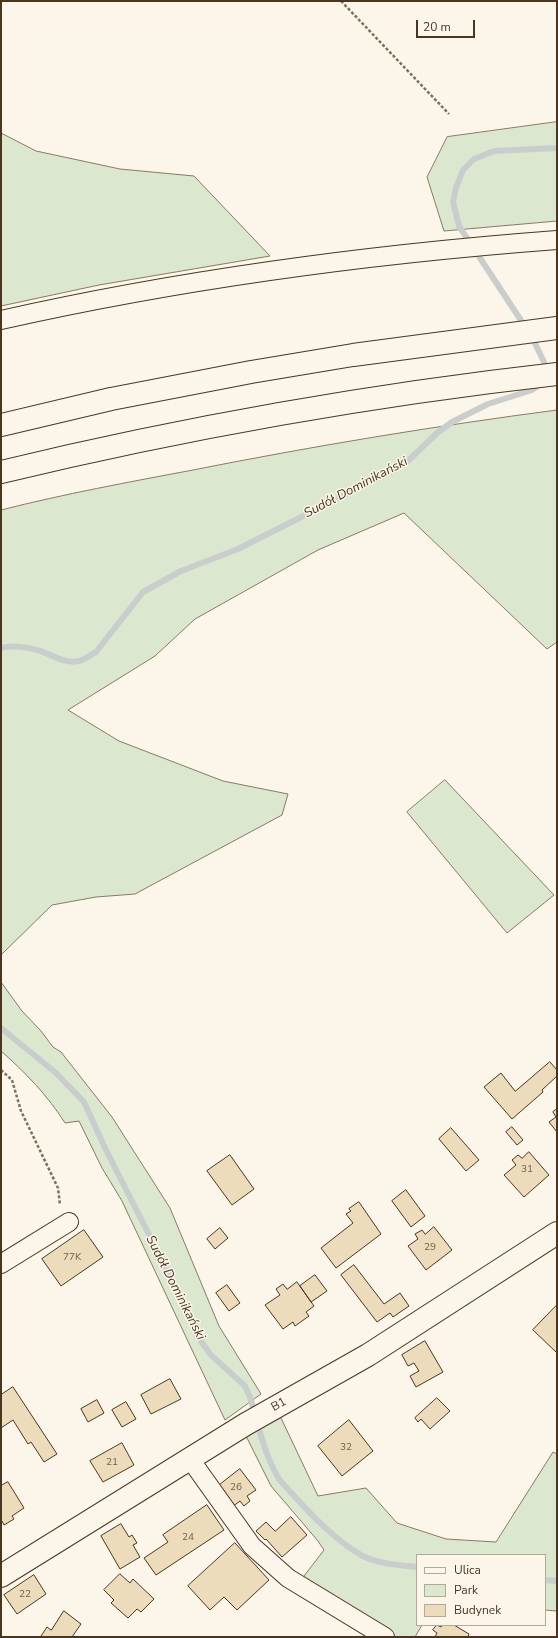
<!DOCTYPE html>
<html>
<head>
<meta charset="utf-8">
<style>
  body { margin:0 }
  #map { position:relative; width:558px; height:1638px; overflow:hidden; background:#fbf6e9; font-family:"Nunito Sans",sans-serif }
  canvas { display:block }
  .frame { position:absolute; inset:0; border:2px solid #4a3520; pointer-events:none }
  .legend { position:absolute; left:416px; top:1554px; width:130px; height:72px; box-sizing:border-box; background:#fbf6e9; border:1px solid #b4a999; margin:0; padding:5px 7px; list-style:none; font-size:12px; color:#4a3520 }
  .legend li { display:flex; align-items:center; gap:8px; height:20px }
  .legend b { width:20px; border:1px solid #b4a999 }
  .scale { position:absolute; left:416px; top:20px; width:59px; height:18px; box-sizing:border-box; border:2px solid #4a3520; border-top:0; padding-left:5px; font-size:12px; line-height:14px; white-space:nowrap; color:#4a3520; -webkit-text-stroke:3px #fbf6e9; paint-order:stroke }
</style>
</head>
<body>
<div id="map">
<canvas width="558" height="1638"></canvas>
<div class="frame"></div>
<ul class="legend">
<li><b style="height:5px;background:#fbf6e9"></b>Ulica</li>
<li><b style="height:11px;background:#dce7d0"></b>Park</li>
<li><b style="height:11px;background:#ecdcbc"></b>Budynek</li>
</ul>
<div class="scale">20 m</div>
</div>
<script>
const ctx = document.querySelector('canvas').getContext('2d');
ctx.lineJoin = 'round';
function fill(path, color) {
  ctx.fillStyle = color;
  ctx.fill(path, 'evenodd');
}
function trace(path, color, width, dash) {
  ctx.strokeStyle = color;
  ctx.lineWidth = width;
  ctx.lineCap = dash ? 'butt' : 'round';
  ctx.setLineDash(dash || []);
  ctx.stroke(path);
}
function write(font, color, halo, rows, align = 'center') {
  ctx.font = font + ' "Nunito Sans",sans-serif';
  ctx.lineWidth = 3;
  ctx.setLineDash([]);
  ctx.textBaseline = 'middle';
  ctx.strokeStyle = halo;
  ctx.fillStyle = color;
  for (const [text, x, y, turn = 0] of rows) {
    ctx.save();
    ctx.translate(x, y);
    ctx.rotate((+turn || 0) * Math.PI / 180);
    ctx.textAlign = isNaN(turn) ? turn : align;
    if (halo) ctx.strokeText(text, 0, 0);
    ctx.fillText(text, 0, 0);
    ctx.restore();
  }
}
const green = new Path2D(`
  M557,122V221L444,231L427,177L447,137Z
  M1,133L36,151L120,169L194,176L270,256L99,285L1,306Z
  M557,410V642L547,649L404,513L318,550L195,619L155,656L68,710L119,741L223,781L288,794L282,815L135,894L96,897L52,905L1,955V510C64,494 129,482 193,470C314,446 435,426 557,410Z
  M445,780L554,895L507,933L407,812Z
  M1,982L22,1011L41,1031L53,1047L61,1052L112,1117L170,1208L219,1326L261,1394L225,1420L122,1201L102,1168L79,1121L65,1123C48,1096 25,1072 1,1051Z
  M281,1418L318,1496L366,1488L397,1523L446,1539L496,1542L553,1452L557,1454V1611L545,1610V1555H417V1625H422L415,1637H395L371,1621L301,1580L324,1550L318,1541L271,1486L246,1436Z`);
fill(green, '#dce7d0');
trace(green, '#887966', 1);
trace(new Path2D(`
  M526,328L459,226L453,202L456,188L463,170L474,159L494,151L557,148
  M531,335L544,362L545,371
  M1,648C13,645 29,647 41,651C53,656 66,664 79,661C85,660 90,655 96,652L143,592L181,571L238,549L390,472L407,462L437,433L452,422L488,404L532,390L542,383
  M1,1028L56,1073L84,1102L106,1150L166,1268L198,1337L210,1354L245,1386L250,1397L255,1414
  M257,1423C263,1442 268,1461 279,1479C301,1504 333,1540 363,1556C379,1564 399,1565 417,1567
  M545,1580L557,1581`), '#c9cecd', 6);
const building = new Path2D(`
  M550,1062L557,1070V1076L542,1090L543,1092L512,1119L484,1087L501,1073L515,1091Z
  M557,1109V1132L549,1122L556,1117L553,1112Z
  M512,1127L523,1140L517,1145L506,1132Z
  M451,1128L479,1160L466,1171L439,1139Z
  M529,1152L549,1175L524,1197L504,1175L516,1165L512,1160L518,1155L522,1158Z
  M230,1155L254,1189L232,1205L207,1171Z
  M406,1190L425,1216L411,1227L392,1201Z
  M359,1202L381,1234L336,1268L321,1248L353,1223L346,1214L351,1211L349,1209Z
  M434,1227L452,1250L426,1270L408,1246L418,1239L415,1234L422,1230L425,1234Z
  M220,1228L228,1238L215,1249L207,1239Z
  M84,1230L103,1257L61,1286L42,1259Z
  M354,1265L384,1304L400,1293L409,1306L393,1317L390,1313L377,1322L341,1275Z
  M315,1275L327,1291L311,1302L300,1286Z
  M297,1282L314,1306L306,1312L309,1316L295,1326L293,1322L283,1329L265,1305L280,1295L276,1289L283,1284L287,1289Z
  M227,1285L240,1303L229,1311L216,1293Z
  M557,1305V1353L533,1330Z
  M425,1341L443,1372L416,1387L410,1376L419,1371L414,1363L408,1366L402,1355Z
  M170,1379L181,1399L151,1414L141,1395Z
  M13,1387L57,1454L44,1462L31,1442L28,1444L13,1420L1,1428V1395Z
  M437,1398L450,1411L430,1429L421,1419L418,1422L415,1418Z
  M97,1400L104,1413L88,1422L81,1409Z
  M126,1402L136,1419L122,1427L112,1410Z
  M349,1420L373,1451L342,1476L318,1446Z
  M122,1443L134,1465L103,1482L90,1461Z
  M240,1469L256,1490L247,1496L250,1501L244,1506L240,1501L232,1507L217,1487Z
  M8,1482L24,1508L12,1516L14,1519L4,1525L2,1521L1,1522V1486Z
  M207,1505L224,1530L156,1575L144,1558L168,1542L163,1535Z
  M291,1517L307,1535L282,1557L266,1539L265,1540L256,1531L266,1522L275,1531Z
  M121,1524L129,1537L132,1535L137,1543L133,1545L140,1557L120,1569L101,1536Z
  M235,1543L269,1580L237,1610L224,1597L210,1610L188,1586Z
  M120,1574L130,1583L133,1579L154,1599L141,1612L137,1609L128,1618L111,1603L114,1600L104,1590Z
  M34,1575L46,1594L17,1614L4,1595Z
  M64,1611L81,1624L72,1637H43L41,1636L47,1627L51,1630Z
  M437,1625L441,1627L442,1625H454L469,1634L468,1637H435L437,1633L433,1630Z`);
fill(building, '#ecdcbc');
trace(building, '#4a3520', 1);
const minor = new Path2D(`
  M1,320C183,279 371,254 557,240
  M1,1264L69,1222
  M190,1459L252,1546L288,1578L385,1637`);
const tertiary = new Path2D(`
  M1,1576L246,1424L368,1355L557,1233`);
const motorway = new Path2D(`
  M1,425L111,399L251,372L353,355L557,328
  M1,472C184,428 370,395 557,374`);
trace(minor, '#4a3520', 20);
trace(tertiary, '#4a3520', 24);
trace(motorway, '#4a3520', 24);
trace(new Path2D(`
  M341,1L449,114
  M1,1070L12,1080L21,1111L58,1188L60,1205`), '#7f6f5c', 2.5, [3, 2]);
trace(minor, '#fbf6e9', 18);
trace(tertiary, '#fbf6e9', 22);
trace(motorway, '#fbf6e9', 22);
write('10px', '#725f47', null, [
  ["31",527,1170],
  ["29",430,1248],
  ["77K",72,1258],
  ["32",346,1448],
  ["21",112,1463],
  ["26",236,1488],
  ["24",188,1538],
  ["22",25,1595]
]);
write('12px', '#4a3520', '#fbf6e9', [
  ["B1",279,1405,-29]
]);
write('italic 13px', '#4a3520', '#fbf6e9', [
  ["Sudół Dominikański",356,488,-28],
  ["Sudół Dominikański",175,1288,63]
]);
</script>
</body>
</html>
